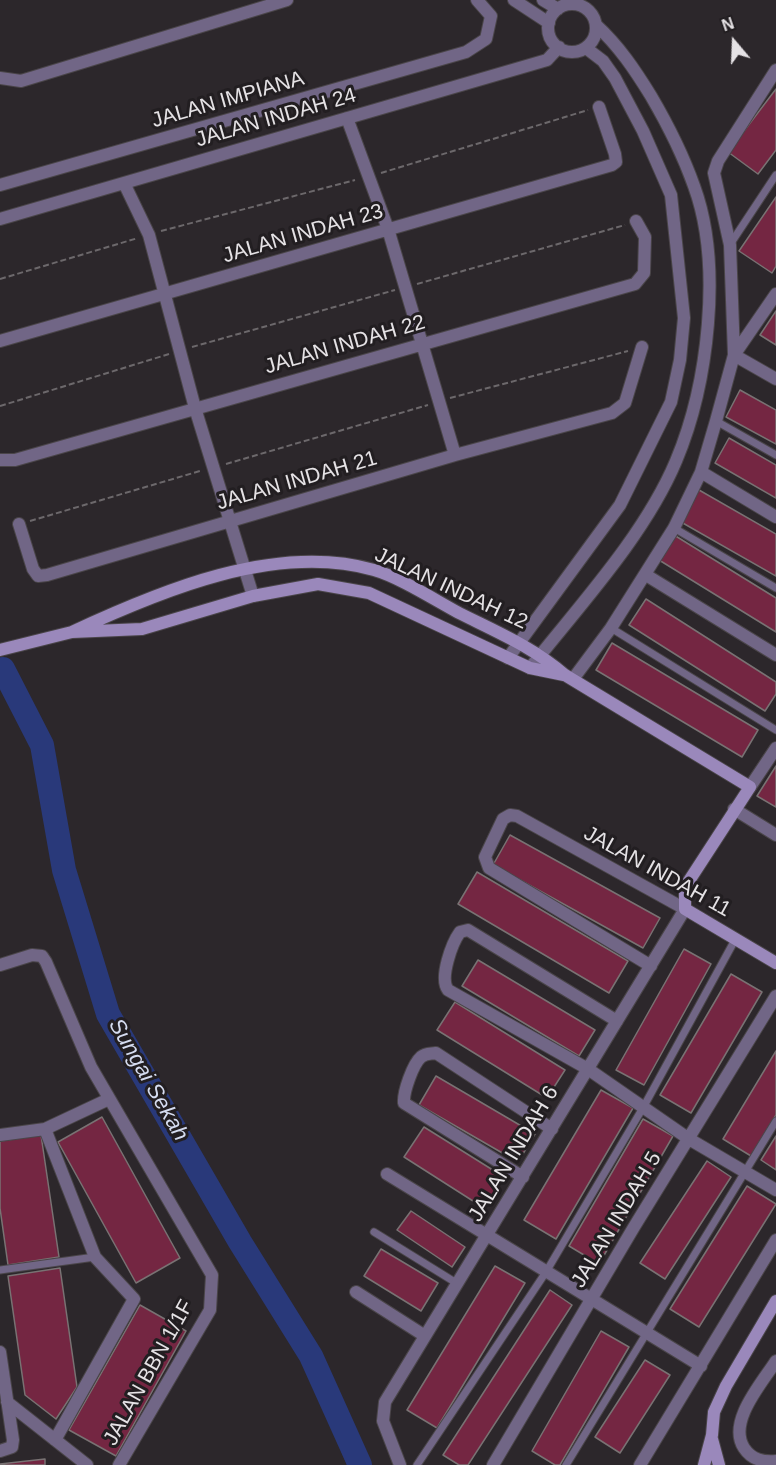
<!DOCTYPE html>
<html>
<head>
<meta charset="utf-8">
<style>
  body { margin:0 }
  #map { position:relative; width:776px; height:1465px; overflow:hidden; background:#2c272b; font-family:Arial,sans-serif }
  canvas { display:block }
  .north { position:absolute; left:704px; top:12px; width:60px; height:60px; -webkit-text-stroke:4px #221e21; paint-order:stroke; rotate:341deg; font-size:16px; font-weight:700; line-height:24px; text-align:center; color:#e5e2e5 }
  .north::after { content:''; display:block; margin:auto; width:21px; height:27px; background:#e5e2e5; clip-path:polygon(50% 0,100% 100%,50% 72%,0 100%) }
</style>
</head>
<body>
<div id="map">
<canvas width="776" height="1465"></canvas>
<div class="north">N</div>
</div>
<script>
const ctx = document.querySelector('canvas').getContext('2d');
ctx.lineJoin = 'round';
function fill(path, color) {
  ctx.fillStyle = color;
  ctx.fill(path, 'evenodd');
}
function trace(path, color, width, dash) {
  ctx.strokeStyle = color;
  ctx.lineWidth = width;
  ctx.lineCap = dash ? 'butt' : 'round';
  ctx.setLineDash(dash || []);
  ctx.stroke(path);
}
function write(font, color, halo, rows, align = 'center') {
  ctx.font = font + ' Arial,sans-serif';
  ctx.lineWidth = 6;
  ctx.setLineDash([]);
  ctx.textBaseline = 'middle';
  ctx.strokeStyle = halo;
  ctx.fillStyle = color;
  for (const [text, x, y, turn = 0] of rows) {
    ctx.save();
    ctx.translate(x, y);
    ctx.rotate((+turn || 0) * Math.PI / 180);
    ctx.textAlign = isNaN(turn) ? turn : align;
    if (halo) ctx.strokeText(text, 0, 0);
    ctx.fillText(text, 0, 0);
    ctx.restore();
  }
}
fill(new Path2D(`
  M348,1420L367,1465H347L330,1425Z`), '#29397a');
trace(new Path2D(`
  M3,669L42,745L64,870L108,1014L240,1242L311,1356L360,1465`), '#29397a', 24);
const building = new Path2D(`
  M776,89V150L758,174L728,152Z
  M776,197V266L772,273L739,251Z
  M776,311V345L760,335Z
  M740,390L776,410V444L726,417Z
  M729,438L776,465V498L715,463Z
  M699,490L776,534V576L681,522Z
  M674,535L776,598V632L659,560Z
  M646,599L776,682V694L765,711L629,625Z
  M612,643L758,730L742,757L596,670Z
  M776,766V807L757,796Z
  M510,835L660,918L643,948L493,865Z
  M477,872L628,961L609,993L458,904Z
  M684,949L711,964L644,1085L616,1070Z
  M478,960L595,1030L579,1056L462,986Z
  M731,974L762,992L691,1113L660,1095Z
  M455,1002L565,1070L547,1098L437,1030Z
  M776,1051V1115L751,1156L723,1139Z
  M436,1076L535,1134L518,1162L419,1105Z
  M601,1090L633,1108L556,1239L524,1220Z
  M102,1117L180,1258L136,1283L58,1142Z
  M643,1119L673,1136L599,1264L569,1246Z
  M424,1127L504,1177L484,1208L404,1157Z
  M41,1135L59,1257L8,1265L0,1208V1141Z
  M776,1136V1170L761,1160Z
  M707,1161L731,1177L665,1279L640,1263Z
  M747,1186L776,1204L699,1327L670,1309Z
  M411,1211L465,1247L452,1267L397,1230Z
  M381,1249L438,1283L421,1311L364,1276Z
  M495,1266L525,1283L437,1428L407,1410Z
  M60,1268L77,1387L56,1419L25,1395L8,1276Z
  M550,1290L572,1305L468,1465H459L443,1455Z
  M140,1305L186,1331L116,1456L69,1430Z
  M601,1331L629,1347L560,1465H555L532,1451Z
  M645,1360L670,1375L620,1453L595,1437Z
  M45,1459V1465H0V1464Z`);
fill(building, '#742642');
trace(building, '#797273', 1.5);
const lane = new Path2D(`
  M731,243L776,175
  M716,421L776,455
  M674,528L776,588
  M611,628L776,730
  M374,1232L458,1284
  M0,1270L95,1257
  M417,1465L546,1272L644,1106L736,938
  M566,1465L776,1121`);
const street = new Path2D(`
  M514,0L549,23
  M543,0L558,9
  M548 28a24 24 0 1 1 48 0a24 24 0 1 1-48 0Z
  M0,78L21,81L287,0
  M347,118L388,229L455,455
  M124,183L149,235L195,408L253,596
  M0,185L466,52L486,39L491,16L477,0
  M0,219L547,60L559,47
  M0,341L612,165L616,162L615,154L599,107
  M734,355L776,294
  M734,355L776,379
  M0,460H15L635,284L644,273L645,237L636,221
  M701,472L776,517
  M19,524L33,569L38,576L47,575L455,455L612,413L625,403L642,347
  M646,575L776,655
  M508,658L620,505L671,402L680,360L684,318L671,195L643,131L615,78L603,61L586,48
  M530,668C579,606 645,535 676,461C708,385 723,265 694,186C683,155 668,125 651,96C635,70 619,46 596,25
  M573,679L611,628L674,528L701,472L716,421L734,355L730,245L714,173L718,161L776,70
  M750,787L776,748
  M734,809L776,835
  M0,965L32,955L42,956L46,962L91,1067L212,1275L210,1310L119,1465
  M617,1021L468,930L460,932C452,943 439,978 448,990L588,1069L689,1139L776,1190
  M45,1129L95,1257L134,1299L55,1440
  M0,1135L45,1129L109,1099
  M387,1174L701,1366
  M523,1177L404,1103C403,1092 413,1064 421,1057C426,1053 430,1054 436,1053L552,1129
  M356,1292L425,1336
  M0,1352L13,1440L12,1447L0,1451
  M776,1361C762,1383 727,1422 744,1448C752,1460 763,1462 776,1461
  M7,1402L87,1465
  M400,1465L383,1421L385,1402C484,1238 585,1074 685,909L517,816L510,815L503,819L485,857L489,868L651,966
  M493,1465L634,1227L776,996
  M640,1465L776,1240`);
const secondary = new Path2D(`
  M72,632C160,591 276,542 374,570C399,577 435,600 459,613C497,632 533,647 565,675L750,787L685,887V909L776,963
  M0,650L72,632L142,629L253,596L318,584L369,593L530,668L564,675
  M712,1439L719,1465
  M704,1465L712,1435L714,1412L726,1386L776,1301`);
trace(lane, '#4a4549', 9);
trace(street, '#4a4549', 14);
trace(secondary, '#4a4549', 14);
trace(new Path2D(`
  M381,173L588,110
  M161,231L355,180
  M0,279L138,238
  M417,284L625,225
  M192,347L395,290
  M450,398L628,351
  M0,406L169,354
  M226,464L428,405
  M30,521L200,471`), '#6c686b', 2, [6, 3]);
trace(lane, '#716686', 7);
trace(street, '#716686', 12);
trace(secondary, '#9a88bb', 12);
write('21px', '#e5e2e5', '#221e21', [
  ["JALAN IMPIANA",228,100,-16],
  ["JALAN INDAH 24",276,118,-16],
  ["JALAN INDAH 23",303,234,-16],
  ["JALAN INDAH 22",345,345,-16],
  ["JALAN INDAH 21",297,481,-16],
  ["JALAN INDAH 12",451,589,25],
  ["JALAN INDAH 11",657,872,29],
  ["JALAN INDAH 6",514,1154,-59],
  ["JALAN INDAH 5",617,1220,-59],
  ["JALAN BBN 1/1F",149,1373,-61]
]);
write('italic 22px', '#d5dcf0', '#221e21', [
  ["Sungai Sekah",148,1080,60]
]);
</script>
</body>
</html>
